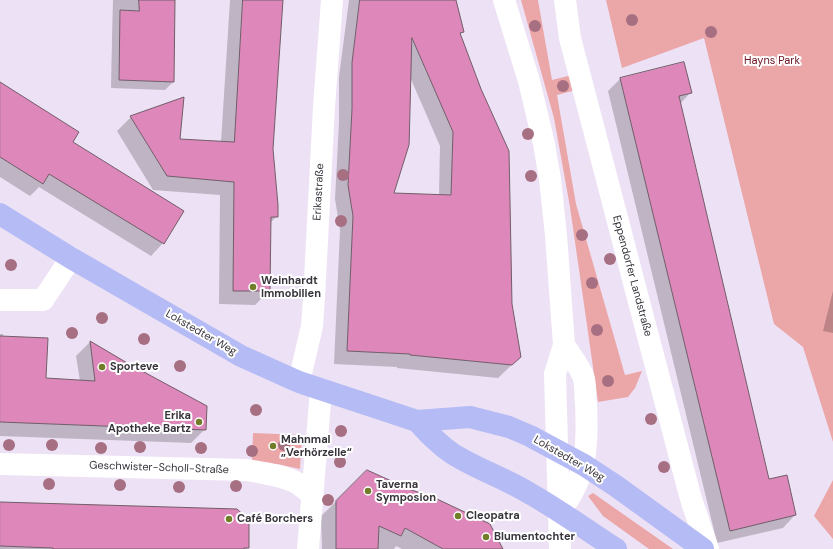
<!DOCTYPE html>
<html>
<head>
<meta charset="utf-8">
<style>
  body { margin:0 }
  canvas { display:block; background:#ede1f5 }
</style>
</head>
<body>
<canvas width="833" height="549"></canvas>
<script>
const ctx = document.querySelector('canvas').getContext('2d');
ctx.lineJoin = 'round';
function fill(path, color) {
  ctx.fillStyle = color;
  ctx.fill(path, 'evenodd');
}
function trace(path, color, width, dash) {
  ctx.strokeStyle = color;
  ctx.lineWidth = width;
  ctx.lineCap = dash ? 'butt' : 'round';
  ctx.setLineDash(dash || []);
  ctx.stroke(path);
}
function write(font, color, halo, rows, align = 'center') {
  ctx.font = font + ' "DM Sans",sans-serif';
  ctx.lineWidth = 4;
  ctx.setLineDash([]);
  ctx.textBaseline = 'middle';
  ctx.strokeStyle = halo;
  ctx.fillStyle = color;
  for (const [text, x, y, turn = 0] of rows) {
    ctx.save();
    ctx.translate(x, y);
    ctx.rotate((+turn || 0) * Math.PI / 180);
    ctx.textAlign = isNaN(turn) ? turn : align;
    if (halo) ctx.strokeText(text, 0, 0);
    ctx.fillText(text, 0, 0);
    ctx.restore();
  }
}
fill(new Path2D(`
  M521,0H538L552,80L572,75L576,90L557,95L576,204L625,375L642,371L635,388L628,397L598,402L570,207L554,118Z
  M606,0H833V442L803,347L774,324L704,38L622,68Z
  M253,433L302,435L300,469L277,464L252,462Z
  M833,480V539L814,516Z
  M593,493L673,549H649L603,516L588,496Z`), '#eba6a8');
fill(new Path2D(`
  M113,0H173V82L165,90L111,88L112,38Z
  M230,0H282L272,149L277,216L270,223L269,291L255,305L219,304L220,195L153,190L117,131L131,117L179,140L221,142Z
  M349,0H455L463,31L460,35L511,304L520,357L498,378L397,368V367L334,364L340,230L335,199L339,123V77ZM410,77L440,146L439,195L393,194Z
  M620,79L690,93L680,104L768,480L795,515L783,528L717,543L608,91Z
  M0,95L72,142L163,243L151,256L39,187L30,196L0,177Z
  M833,291V333L823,331Z
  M0,334H3V337L45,379L80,381L76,356L90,342L128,365L205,429L191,443L0,436Z
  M368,471L495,549H402L396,546L394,549H322L321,516Z
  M0,503L248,548L247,549H0Z`), '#0003');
const building = new Path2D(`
  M139,0H175L174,82L119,80L120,10L139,11Z
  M243,0H283L273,149L278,205V217H271L270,291H233L234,182L167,176L130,116L184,97L180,139L234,142Z
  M360,0H456L464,32L460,33L481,89L509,151L512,304L521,357L512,365L410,355V354L347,351L353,216L348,185L352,109V63ZM412,38L453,132L451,195L394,193L409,145Z
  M684,62L692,93L679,96L769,479L787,475L796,515L730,531L620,78Z
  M0,82L79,132L73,142L184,211L164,244L49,174L43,184L0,157Z
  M0,336L48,338L46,378L95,381L90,341L129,364L207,406L206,430L0,422Z
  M367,470L409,489L437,499L490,524L503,549H443L405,528L401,536L379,526L378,549H336V501Z
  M0,502L237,509L249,520V548H244V549H53V548L0,546Z`);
fill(building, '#dd87ba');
trace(building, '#725e69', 1);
trace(new Path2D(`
  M504,0L529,81L544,144L550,179L556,235L564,345L555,374L560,549
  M565,0L570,38L639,302L691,499L708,549
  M0,300H43L71,258
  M299,382L312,326L314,298L324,107L332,0
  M0,464L247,470C264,473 282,475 297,483C302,486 307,491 312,495
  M559,512C587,478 588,446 586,404C585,397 586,382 583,376C579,366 570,354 564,345
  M308,549L321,390`), '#fff', 22);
trace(new Path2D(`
  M0,214L71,258L241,356L299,382L417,421L470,417L509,427L530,436L584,465L616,486L703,549
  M417,421C428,433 439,445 453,454C477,469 504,478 529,493C559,510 587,530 616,549`), '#b5bbf4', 22);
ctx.fillStyle = '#a67082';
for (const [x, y] of [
  [632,20],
  [535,26],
  [711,32],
  [563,86],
  [528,134],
  [343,175],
  [531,176],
  [341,221],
  [582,235],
  [610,259],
  [11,265],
  [592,283],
  [102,318],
  [597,330],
  [72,333],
  [144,339],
  [180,366],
  [608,381],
  [256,410],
  [651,419],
  [341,431],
  [9,445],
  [52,445],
  [284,445],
  [140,447],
  [101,448],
  [201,448],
  [252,451],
  [340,462],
  [664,467],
  [49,484],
  [120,485],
  [236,486],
  [179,487],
  [328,500]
]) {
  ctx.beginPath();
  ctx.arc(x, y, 6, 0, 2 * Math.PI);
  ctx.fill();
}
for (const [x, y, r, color] of [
  [253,287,4,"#717d29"],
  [102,367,4,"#717d29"],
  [199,422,4,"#717d29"],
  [273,446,4,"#717d29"],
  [368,491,4,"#717d29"],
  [458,516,4,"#717d29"],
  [229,519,4,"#717d29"],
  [486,537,4,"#717d29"]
]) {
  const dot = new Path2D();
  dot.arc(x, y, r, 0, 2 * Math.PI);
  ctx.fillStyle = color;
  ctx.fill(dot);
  trace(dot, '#fff', 1.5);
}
write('11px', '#6c1423', '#fff', [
  ["Hayns Park",772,61]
]);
write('11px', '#38343c', '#fff', [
  ["Erikastraße",319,192,-87],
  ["Eppendorfer Landstraße",632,276,75],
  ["Lokstedter Weg",201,333,30],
  ["Lokstedter Weg",569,459,30],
  ["Geschwister-Scholl-Straße",159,468,2]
]);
write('bold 11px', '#38343c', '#fff', [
  ["Weinhardt",261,281],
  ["Immobilien",261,294],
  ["Sporteve",110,367],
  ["Erika",191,416,"right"],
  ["Apotheke Bartz",191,429,"right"],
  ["Mahnmal",281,440],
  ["„Verhörzelle“",281,453],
  ["Taverna",376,485],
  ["Symposion",376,498],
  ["Cleopatra",466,516],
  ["Café Borchers",237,519],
  ["Blumentochter",494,537]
], 'left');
</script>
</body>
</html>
